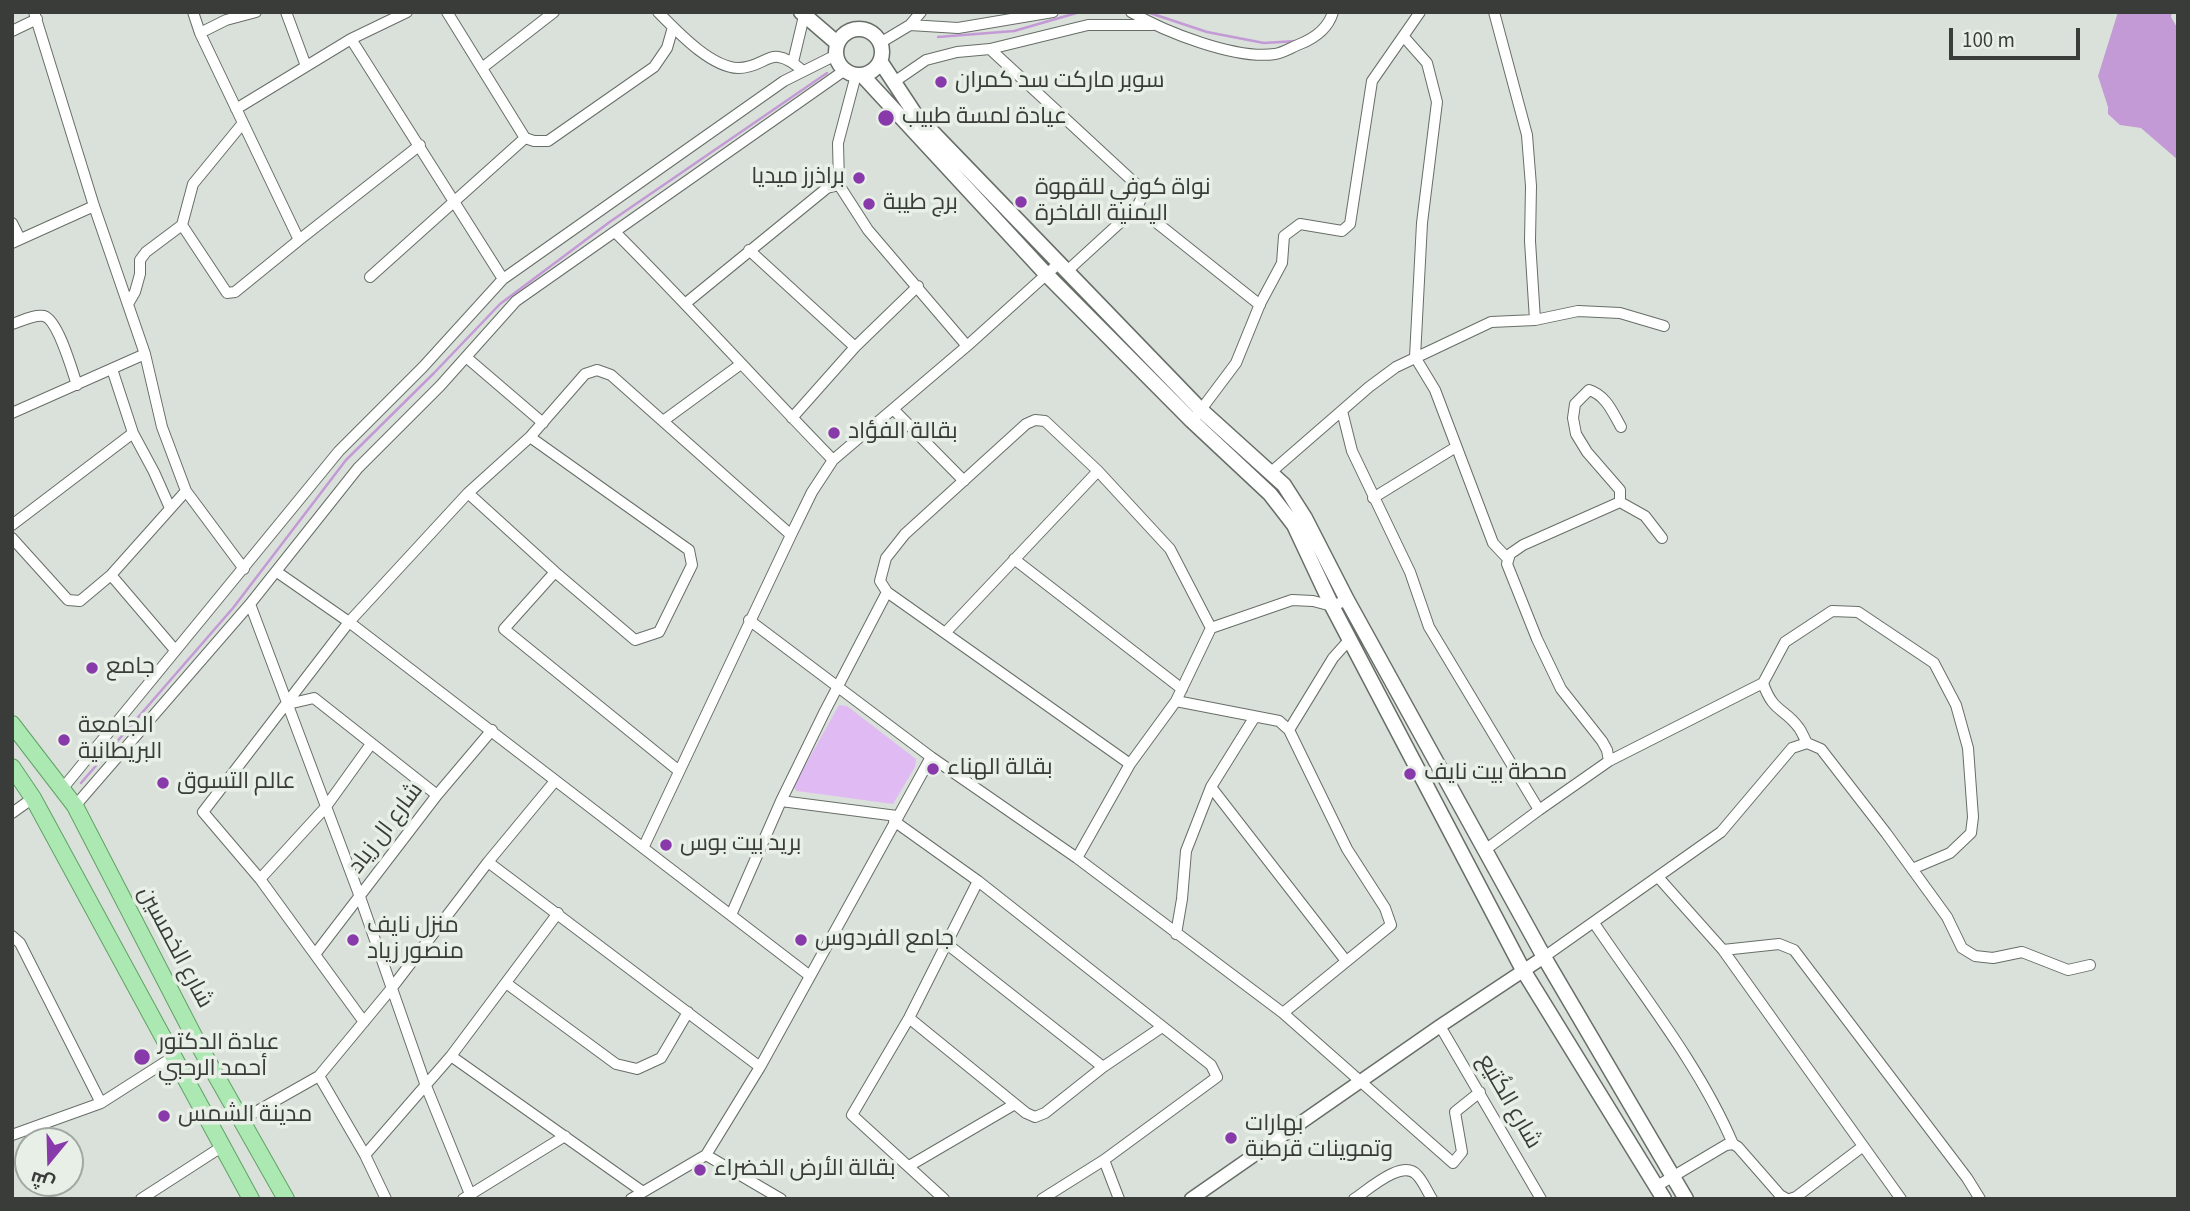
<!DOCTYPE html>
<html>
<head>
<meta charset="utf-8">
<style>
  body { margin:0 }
  #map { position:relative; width:2190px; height:1211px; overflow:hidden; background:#dae1da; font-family:"Source Sans 3",Cairo,sans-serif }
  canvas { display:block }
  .frame { position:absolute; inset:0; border:14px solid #393c39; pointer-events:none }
  .north { position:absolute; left:14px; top:1127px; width:70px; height:70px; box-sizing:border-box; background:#e7efe7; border:2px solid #a1a7a1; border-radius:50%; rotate:199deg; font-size:19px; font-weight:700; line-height:28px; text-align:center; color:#393c39 }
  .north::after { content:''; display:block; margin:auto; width:24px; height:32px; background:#883aaa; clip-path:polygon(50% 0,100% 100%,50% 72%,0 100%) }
  .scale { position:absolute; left:1949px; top:28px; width:131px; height:32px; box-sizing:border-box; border:4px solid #393c39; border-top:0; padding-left:9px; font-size:21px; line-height:24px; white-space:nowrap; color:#393c39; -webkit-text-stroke:5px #e7efe7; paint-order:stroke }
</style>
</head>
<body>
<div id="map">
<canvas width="2190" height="1211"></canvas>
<div class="frame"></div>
<div class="north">ش</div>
<div class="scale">100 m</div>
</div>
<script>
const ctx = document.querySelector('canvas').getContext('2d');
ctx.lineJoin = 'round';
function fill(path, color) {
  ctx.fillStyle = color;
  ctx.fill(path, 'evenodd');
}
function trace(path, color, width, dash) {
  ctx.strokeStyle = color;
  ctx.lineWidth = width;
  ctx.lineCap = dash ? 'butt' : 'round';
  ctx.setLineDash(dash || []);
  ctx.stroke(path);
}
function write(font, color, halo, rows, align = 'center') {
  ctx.font = font + ' "Source Sans 3",Cairo,sans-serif';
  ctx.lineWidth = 7;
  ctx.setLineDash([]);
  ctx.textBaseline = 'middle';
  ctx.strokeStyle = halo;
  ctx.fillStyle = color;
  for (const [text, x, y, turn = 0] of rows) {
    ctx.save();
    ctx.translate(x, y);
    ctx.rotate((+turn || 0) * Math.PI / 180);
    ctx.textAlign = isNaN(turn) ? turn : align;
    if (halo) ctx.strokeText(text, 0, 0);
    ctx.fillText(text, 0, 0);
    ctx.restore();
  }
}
fill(new Path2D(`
  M839,705L847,706L916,759L915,767L893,804L797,791L793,787Z`), '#e0bbf3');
fill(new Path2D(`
  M2118,12H2172L2171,17L2178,29V160L2141,128L2120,125L2108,114V107L2098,76Z`), '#c39ad6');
trace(new Path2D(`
  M1147,12L1207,32L1264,43L1296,41
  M938,37L1014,31L1080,12
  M81,783L233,608L346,460L434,373L500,304L611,221L827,73`), '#c39ad6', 2.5);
const minor = new Path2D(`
  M34,12L94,206L145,354L162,427L186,491L244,569
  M193,12L200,33L299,240L420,145
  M286,12L306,66
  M447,12L525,138L534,141H548L654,67L667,48L673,27
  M658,12C677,31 710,67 738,68C768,68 769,41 803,71
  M1131,12C1165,32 1236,60 1275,54C1283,53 1292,47 1300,44C1315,38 1328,29 1333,12
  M1494,12L1527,135L1531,186L1530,241L1535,320
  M910,25L958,28L1053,12
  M12,31L37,19
  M200,33L226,20L256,12
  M1404,37L1427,63L1437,102L1422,223L1415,357L1435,390L1493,543L1508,559
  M351,39L503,279
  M880,43L910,25L921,12
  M990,49L1138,186L1142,197L1137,207L1066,272
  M793,62L804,16
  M482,68L554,12
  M856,75L838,143L839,185L868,230L967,346
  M894,82L926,60L957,52L990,49L1088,25H1153
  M236,109L351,39L407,12
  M1137,207L1260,305
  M12,223L20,239
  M182,225L227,293L235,292L299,240
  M616,233C690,307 760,385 833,460
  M12,243L94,206
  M749,250L855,347
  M370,277L525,138
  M686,303L827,188L839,185
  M128,304L135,292L140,274V260L146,252L182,225L193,184L243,123
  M12,324C22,321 34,314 44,316C58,320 72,370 77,385
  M466,357L543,423
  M112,369L133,433L154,472L170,508
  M894,410L964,481
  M1342,411L1352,451L1410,572L1429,627L1539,810L1485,850
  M12,413L145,354
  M1197,415L1236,363L1260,304L1282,263L1284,236L1300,224L1342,231L1350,224L1372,81L1420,12
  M792,418L855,347L918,286
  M663,421L741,364
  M1270,473L1369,387L1396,367L1491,322L1535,320L1578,311L1620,313L1664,326
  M468,493L555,572L635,640L659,632L692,565L689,550L530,437
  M1373,498L1456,447
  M1620,502V490L1587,452L1576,434L1573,418L1575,404L1589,390C1606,395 1613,413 1621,427
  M12,525L133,433
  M12,538L68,600L80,601L111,575L186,491
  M1014,559L1182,689
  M277,572L349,622L810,976
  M555,572L504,629L679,771
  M111,575L175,650
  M250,604L360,897L426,1086L472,1199
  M749,620L931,757L1077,858L1283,1013L1453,1163L1462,1152L1455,1112L1480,1092
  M945,633L1098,471
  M1763,683C1773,713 1785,708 1799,728C1802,732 1804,738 1807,743
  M1176,701L1279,721L1289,730L1347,849L1385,908L1391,925L1283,1013
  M288,704L314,698L437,795
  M1289,730L1333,658L1350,639
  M1609,761L1763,683L1785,642L1832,611L1858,612L1934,663L1956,705L1968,748L1973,817L1971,833L1950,853L1912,869
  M1130,764L887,592L880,581L886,558L905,534L1026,424L1035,420L1045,421L1098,471L1170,549L1211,628L1292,600L1313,601L1332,606L1347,600
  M1211,787L1346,961
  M63,788L339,451L423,367L503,279L784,81L836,55
  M781,801L897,816
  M75,806L250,604L358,468L440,386L516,301L845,70
  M1539,810L1609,761L1607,750L1602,741L1561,689L1537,639L1507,564L1510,554L1523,545L1620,502L1645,516L1662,538
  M12,813L33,798
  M894,821L978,881L1211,1065L1217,1077L1104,1160L1042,1199
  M644,846L791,535L812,492L833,460L967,346L1058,264
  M1077,858L1130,764L1176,701L1211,628
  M488,862L760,1067
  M1658,877L1723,950L1901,1199
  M260,879L325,808L371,744
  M731,915L781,801L825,711L887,592
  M1594,923C1641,993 1700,1066 1733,1144
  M1176,934L1182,899L1186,851L1211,787L1254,718
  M12,936L20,943L101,1103
  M947,944L1103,1067
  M1723,950L1779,944L1794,950L1967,1178L1980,1199
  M316,953L437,795L492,730
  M1544,957L1721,832L1792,748L1807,743L1821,749L1886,833L1947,917L1962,948L1975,956L1993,958L2022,952L2068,970L2090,965
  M506,983L616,1064L637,1069L661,1058L688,1012
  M909,1018L1026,1113L1035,1117L1045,1113L1103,1067L1162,1027
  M364,1022L260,879L203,812L349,622L468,493L530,437L585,374L597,370L611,375L791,535
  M1440,1026L1541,1199
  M451,1056L643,1192
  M319,1076L365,1155L386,1199
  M243,1119L319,1076L391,989L488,862L555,781
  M12,1135L101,1103L173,1057
  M365,1155L451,1056L558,913
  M706,1155L781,1199
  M1104,1160L1119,1199
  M909,1166L1015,1104
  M1657,1186L1726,1145L1733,1144L1738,1147L1780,1195L1787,1199
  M141,1199L223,1146
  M463,1199L565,1136
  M631,1199L706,1155L760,1067L931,757
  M944,1199L852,1115L909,1018L978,881
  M1354,1199C1368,1190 1403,1158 1417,1175C1423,1181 1427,1191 1432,1199
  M1790,1199L1796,1197L1862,1147`);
const tertiary = new Path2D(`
  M1191,1199L1440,1026L1544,957`);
const secondary = new Path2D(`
  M801,12L837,43
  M836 52a23 23 0 1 1 46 0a23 23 0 1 1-46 0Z
  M880,61L915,114L1201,410L1284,485L1305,518L1347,600L1544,957L1686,1199
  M862,75L1046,274L1192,421L1270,494L1294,525L1332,606L1523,970L1664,1199`);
const primary = new Path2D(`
  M12,724L75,806L197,1042L286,1199
  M12,767L33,798L251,1199`);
trace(minor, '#676e67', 12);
trace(tertiary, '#676e67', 15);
trace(secondary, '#676e67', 17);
trace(primary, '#60a266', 18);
trace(minor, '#fff', 10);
trace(tertiary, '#fff', 12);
trace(secondary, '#fff', 14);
trace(primary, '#ace8b2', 16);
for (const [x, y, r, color] of [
  [941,82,7,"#883aaa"],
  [886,118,9,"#883aaa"],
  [859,178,7,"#883aaa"],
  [1021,202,7,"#883aaa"],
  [869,204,7,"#883aaa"],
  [834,433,7,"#883aaa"],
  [92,668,7,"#883aaa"],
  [64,740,7,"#883aaa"],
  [933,769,7,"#883aaa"],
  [1410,774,7,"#883aaa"],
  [163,783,7,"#883aaa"],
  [666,845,7,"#883aaa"],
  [353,940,7,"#883aaa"],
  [801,940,7,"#883aaa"],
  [142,1057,9,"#883aaa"],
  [164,1116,7,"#883aaa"],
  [1231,1138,7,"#883aaa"],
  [700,1170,7,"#883aaa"]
]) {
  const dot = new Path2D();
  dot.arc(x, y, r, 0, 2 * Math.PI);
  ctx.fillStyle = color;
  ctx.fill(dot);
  trace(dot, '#e7efe7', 2.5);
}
write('23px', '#393c39', '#e7efe7', [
  ["سوبر ماركت سد كمران",955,82],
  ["عيادة لمسة طبيب",902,118],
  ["براذرز ميديا",845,178,"right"],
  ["نواة كوفي للقهوة",1035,189],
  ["اليمنية الفاخرة",1035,215],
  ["برج طيبة",883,204],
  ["بقالة الفؤاد",848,433],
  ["جامع",106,668],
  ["الجامعة",78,727],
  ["البريطانية",78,753],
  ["بقالة الهناء",947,769],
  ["محطة بيت نايف",1424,774],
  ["عالم التسوق",177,783],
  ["بريد بيت بوس",680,845],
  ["منزل نايف",367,927],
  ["منصور زياد",367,953],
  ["جامع الفردوس",815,940],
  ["عيادة الدكتور",158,1044],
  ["أحمد الرحبي",158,1070],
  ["مدينة الشمس",178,1116],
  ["بهارات",1245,1125],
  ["وتموينات قرطبة",1245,1151],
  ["بقالة الأرض الخضراء",714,1170]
], 'left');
write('23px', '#393c39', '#e7efe7', [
  ["شارع ال زياد",387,829,-53],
  ["شارع الخمسين",174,948,62],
  ["شارع الكُتيع",1508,1102,60]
]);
</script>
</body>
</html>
